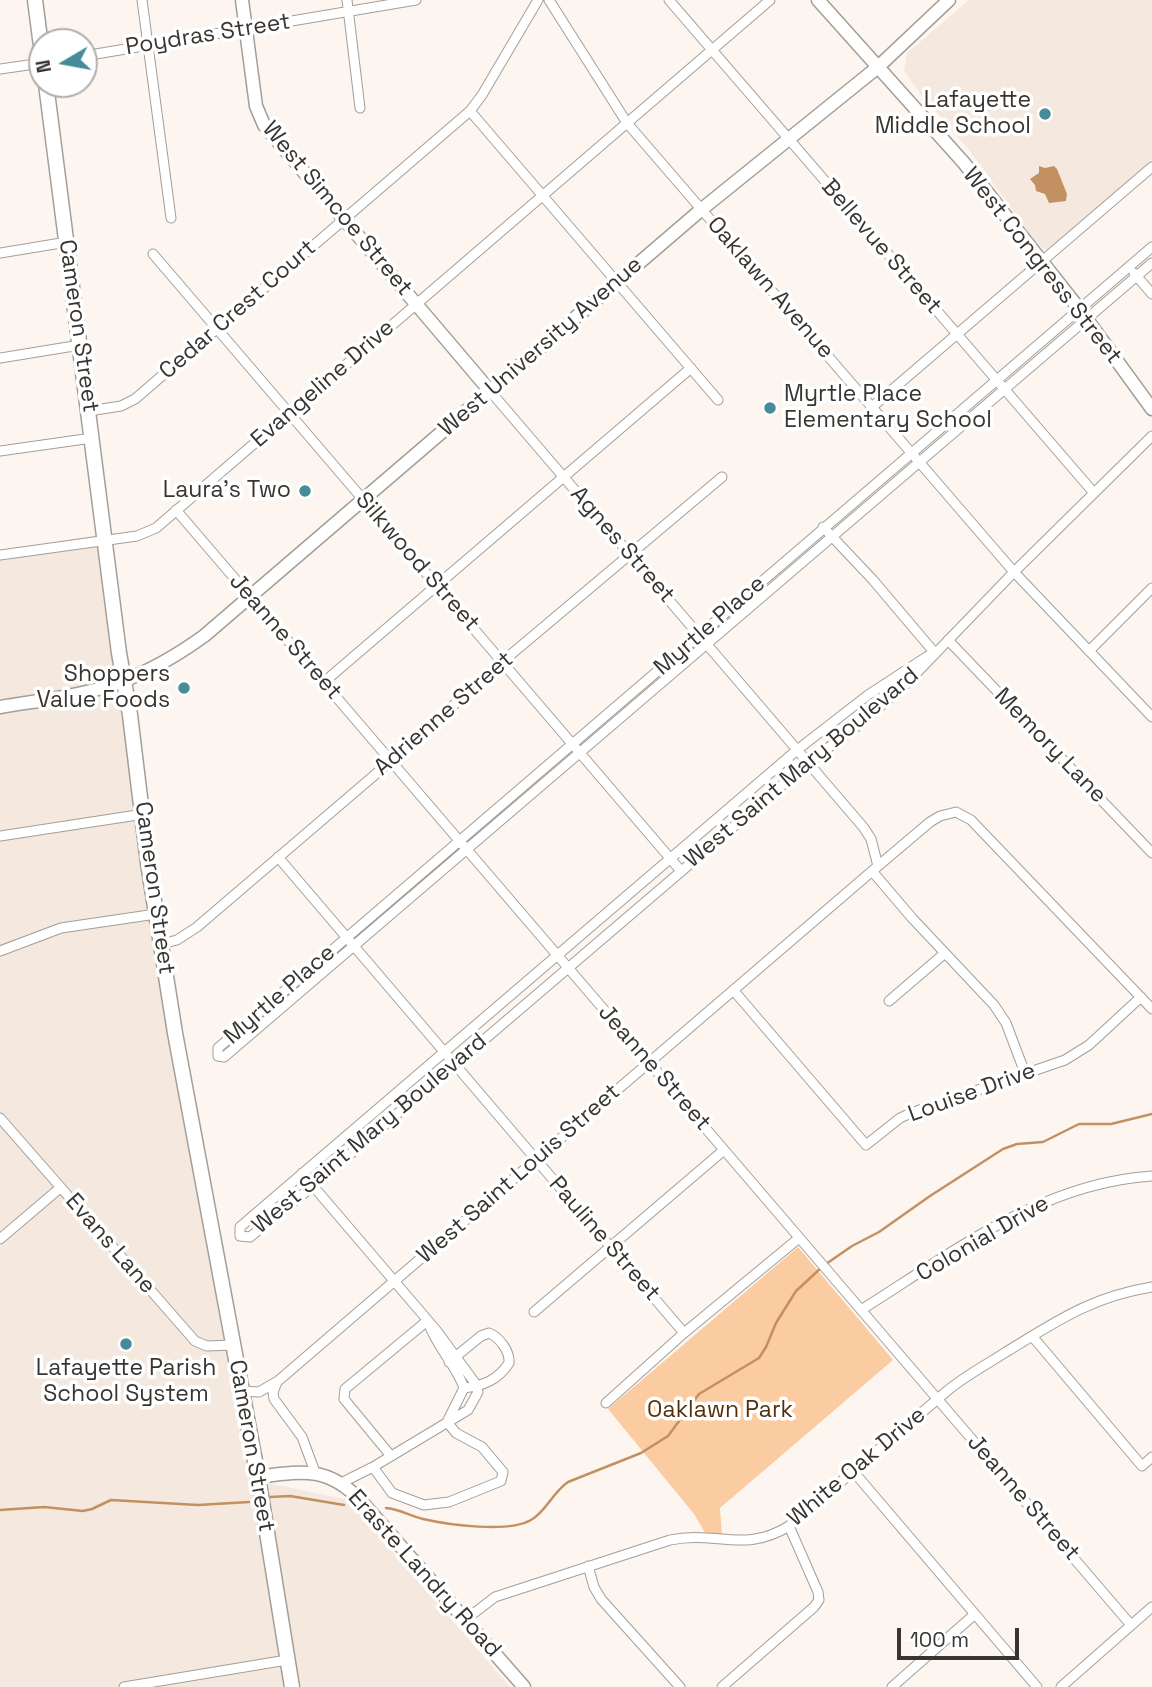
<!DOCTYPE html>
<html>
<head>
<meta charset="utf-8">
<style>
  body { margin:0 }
  #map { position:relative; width:1152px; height:1687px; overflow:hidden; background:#fdf6f0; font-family:"Space Grotesk",sans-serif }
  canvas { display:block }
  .north { position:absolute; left:28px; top:28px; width:70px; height:70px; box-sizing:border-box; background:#fff; border:2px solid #afaead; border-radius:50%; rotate:260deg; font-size:19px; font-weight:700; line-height:28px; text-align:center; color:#373532 }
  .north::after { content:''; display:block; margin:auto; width:24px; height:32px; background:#468b99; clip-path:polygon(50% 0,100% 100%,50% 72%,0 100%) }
  .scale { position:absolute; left:897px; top:1628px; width:122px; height:32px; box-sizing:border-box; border:4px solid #373532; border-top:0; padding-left:9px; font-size:21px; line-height:24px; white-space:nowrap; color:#373532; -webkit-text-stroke:5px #fff; paint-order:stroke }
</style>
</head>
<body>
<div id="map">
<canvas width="1152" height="1687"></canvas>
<div class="north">N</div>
<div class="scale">100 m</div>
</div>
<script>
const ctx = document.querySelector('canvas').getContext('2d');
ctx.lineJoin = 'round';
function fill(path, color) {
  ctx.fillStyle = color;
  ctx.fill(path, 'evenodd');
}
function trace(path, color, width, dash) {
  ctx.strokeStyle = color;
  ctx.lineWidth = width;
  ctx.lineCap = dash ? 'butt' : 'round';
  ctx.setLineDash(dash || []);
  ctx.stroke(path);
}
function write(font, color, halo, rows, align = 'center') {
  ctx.font = font + ' "Space Grotesk",sans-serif';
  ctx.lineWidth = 7;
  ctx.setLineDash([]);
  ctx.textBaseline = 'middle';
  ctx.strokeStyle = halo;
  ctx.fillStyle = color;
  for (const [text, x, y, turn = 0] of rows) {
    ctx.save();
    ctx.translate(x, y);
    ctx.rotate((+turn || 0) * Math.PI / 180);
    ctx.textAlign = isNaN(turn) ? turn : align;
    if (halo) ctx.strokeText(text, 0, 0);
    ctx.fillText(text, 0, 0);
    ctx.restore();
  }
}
fill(new Path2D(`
  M969,0H1152V162L1049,250L1043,249L1035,241L969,150L919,92L904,71L907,53Z
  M97,535L250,1479L348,1500L510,1687H0V551Z`), '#f5e8de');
fill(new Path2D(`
  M798,1247L893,1360L720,1508L722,1535L707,1536L694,1514L608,1409Z`), '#fbcba2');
fill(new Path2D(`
  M1039,166L1045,168L1054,166L1057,169L1067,194L1066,201L1049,203L1045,194L1036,191L1035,185L1030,179L1039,173Z`), '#c39062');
trace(new Path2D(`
  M826,1264L852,1246L879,1232L930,1196L1003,1149L1017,1144L1043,1142L1079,1124H1111L1152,1114
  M270,1497L290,1496L344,1505
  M386,1508C399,1509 410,1516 423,1519C449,1525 508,1533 531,1520C546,1512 552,1493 568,1482L641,1453L668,1436L699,1394L759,1358L766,1347L776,1323L796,1291L821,1268
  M0,1510L44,1507L83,1511L92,1509L111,1500L198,1505L249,1502`), '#c39062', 2.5);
const street = new Path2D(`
  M142,0L171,218
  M347,0L360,108
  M549,0L627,123L1014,572L1152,717
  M669,0L1094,493
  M84,56L416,0
  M0,69L42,63
  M470,111L718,400
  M1152,247L218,1048V1056L224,1057L1152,263
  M0,253L67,242
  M153,254L681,871
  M1134,273L1152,294
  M0,358L80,345
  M490,391L864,828L871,839L878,866
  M872,407L1152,167
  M89,411L121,406L135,399L470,111L482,95L538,0
  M0,451L92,438
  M176,510L1131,1625
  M823,527L873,580L934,652
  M0,555L137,536L156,528L770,0
  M948,640L1152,853
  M1089,651L1152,588
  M934,652L868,695L797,750L240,1227V1236L250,1237L313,1186L808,763L861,723L906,684L1014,572L1152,436
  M324,682L691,368
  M0,836L144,814
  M278,857L684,1333
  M872,871L912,918L994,1005L1006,1023L1025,1073
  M161,944L177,940L197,927L391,761L502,662L722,477
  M0,951L61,928L156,914
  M734,991L866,1145L900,1118L911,1113L1065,1060L1089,1045L1141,997
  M889,1001L945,953
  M0,1118L195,1341L207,1346L233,1345
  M302,1173L436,1330L475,1383L478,1392L468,1410L373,1467L341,1483
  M0,1239L60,1188
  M861,1310C952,1253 1041,1183 1152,1176
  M534,1312L724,1150
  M428,1322C437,1348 457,1366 464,1388L448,1420
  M1032,1336L1142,1466L1152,1457
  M449,1362L481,1336L489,1333C499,1337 510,1351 509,1363C498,1380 483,1386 464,1388
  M277,1382L273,1392L274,1399L302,1437L315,1472
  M242,1391L259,1392L278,1381L878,866L930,822L940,816L956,812L971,820L1152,1009
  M606,1403L684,1333L799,1238
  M391,1456L344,1399L345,1389L427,1321
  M373,1467L392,1493L424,1505L449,1502L501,1481L503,1472L482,1447L456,1433L447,1422
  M853,1471L1037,1687
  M588,1566L594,1587L601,1599L680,1687
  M465,1620L495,1597L670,1540C716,1530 744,1554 789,1526L947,1391C965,1376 986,1365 1006,1352C1057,1321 1091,1297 1152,1287
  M124,1687L287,1660
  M722,1687L814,1607L819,1600L818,1592L789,1526
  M892,1687L975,1614
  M1061,1687L1152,1607`);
const secondary = new Path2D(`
  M242,0L256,106L264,125L490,391
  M818,0L964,163L1080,310L1152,409
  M0,707C41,700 84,696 123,681C152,670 179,654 204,636L702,209L878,67L949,0
  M258,1477C303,1471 328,1466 361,1501L524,1687`);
const primary = new Path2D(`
  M35,0L42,54
  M46,84L119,653L130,715L148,863L175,1033L258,1477L292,1687`);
trace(street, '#a49e98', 11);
trace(secondary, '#a49e98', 15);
trace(primary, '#a49e98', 17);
trace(street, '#fff', 9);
trace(secondary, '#fff', 12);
trace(primary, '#fff', 14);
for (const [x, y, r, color] of [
  [1045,114,7,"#468b99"],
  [770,408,7,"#468b99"],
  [305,491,7,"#468b99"],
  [184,688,7,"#468b99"],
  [126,1344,7,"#468b99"]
]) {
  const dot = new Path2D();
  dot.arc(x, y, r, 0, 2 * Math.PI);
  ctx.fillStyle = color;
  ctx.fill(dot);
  trace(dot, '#fff', 2.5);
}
write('23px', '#373532', '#fff', [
  ["Poydras Street",208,35,-9],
  ["West Simcoe Street",337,209,50],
  ["Bellevue Street",881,247,49],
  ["West Congress Street",1042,266,52],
  ["Oaklawn Avenue",770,288,49],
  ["Cedar Crest Court",238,310,-41],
  ["Cameron Street",78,326,82],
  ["West University Avenue",541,347,-41],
  ["Evangeline Drive",323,384,-41],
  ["Agnes Street",622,545,49],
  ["Silkwood Street",417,562,49],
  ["Myrtle Place",710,626,-41],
  ["Jeanne Street",285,637,49],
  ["Adrienne Street",444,714,-41],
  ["Memory Lane",1050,746,46],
  ["West Saint Mary Boulevard",802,768,-40],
  ["Cameron Street",154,888,82],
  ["Myrtle Place",280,995,-41],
  ["Jeanne Street",654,1068,49],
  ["Louise Drive",972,1093,-20],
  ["West Saint Mary Boulevard",370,1134,-40],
  ["West Saint Louis Street",519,1174,-41],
  ["Pauline Street",604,1239,49],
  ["Colonial Drive",983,1239,-30],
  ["Evans Lane",110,1244,49],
  ["Cameron Street",251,1446,80],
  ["White Oak Drive",857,1467,-40],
  ["Jeanne Street",1023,1498,49],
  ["Eraste Landry Road",424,1574,48]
]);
write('23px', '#373532', '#fff', [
  ["Lafayette",1031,101],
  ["Middle School",1031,127],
  ["Myrtle Place",784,395,"left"],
  ["Elementary School",784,421,"left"],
  ["Laura's Two",291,491],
  ["Shoppers",170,675],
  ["Value Foods",170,701],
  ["Lafayette Parish",126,1369,"center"],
  ["School System",126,1395,"center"]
], 'right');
write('23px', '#53300a', '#fff', [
  ["Oaklawn Park",720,1411]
]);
</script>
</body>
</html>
